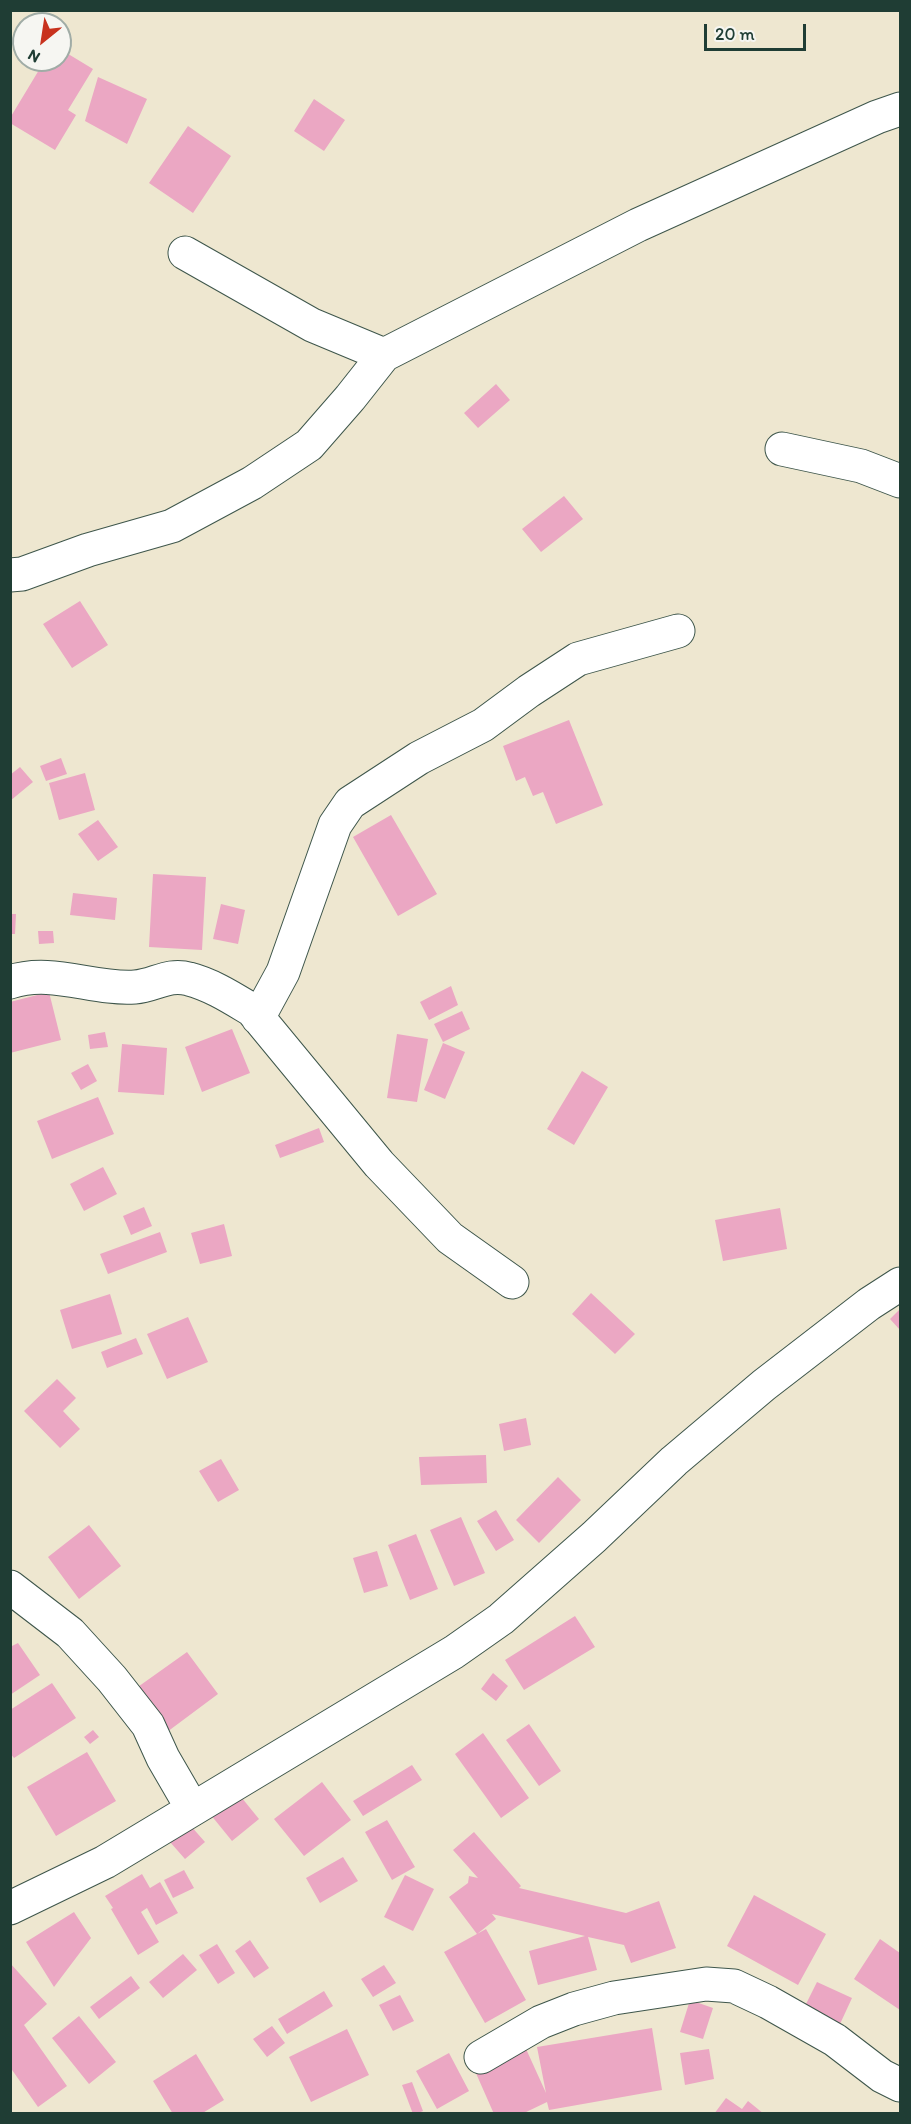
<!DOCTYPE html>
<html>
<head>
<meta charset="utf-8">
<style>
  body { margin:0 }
  #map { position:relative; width:911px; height:2124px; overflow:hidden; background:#eee7d0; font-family:Itim,sans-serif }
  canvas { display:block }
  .frame { position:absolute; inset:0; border:12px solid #1f3d34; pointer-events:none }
  .north { position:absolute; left:12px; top:12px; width:60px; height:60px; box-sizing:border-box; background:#f6f6f2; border:2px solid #a0aca6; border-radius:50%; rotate:210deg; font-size:16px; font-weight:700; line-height:24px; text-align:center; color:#1f3d34 }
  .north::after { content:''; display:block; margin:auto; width:21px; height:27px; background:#c8321e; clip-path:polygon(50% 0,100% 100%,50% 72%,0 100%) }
  .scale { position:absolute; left:704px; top:24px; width:102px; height:27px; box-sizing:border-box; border:3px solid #1f3d34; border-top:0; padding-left:8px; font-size:18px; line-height:21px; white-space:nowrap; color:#1f3d34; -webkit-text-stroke:4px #f6f6f2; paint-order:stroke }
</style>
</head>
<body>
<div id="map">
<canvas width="911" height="2124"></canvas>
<div class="frame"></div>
<div class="north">N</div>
<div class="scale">20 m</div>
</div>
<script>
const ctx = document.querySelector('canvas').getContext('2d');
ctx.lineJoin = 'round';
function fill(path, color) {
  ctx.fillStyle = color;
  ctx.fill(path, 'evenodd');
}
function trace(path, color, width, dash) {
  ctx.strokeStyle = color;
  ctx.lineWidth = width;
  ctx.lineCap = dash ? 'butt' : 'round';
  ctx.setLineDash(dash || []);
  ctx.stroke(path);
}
fill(new Path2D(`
  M60,49L93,69L68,110L76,115L55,150L10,123V118L45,60H60Z
  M98,77L147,99L127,144L85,121Z
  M314,99L345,120L324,151L294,131Z
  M188,126L231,156L193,213L149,183Z
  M496,384L510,400L478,428L464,413Z
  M564,496L583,519L541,552L522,529Z
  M80,601L108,645L72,668L43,624Z
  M569,720L603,805L556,824L543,792L533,796L525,777L516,781L503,746Z
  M61,758L67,774L46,781L40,766Z
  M20,767L33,782L10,801V775Z
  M85,773L95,810L59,820L49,783Z
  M391,815L437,894L398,916L353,837Z
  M98,820L118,847L98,861L78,834Z
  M153,874L206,877L202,950L149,947Z
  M73,893L117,898L115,920L70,915Z
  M221,904L245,910L238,944L213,939Z
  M10,914H16L15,934H10Z
  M38,931H53L54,943L39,944Z
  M451,986L458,1005L429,1020L420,1002Z
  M49,992L61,1040L10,1053V1002Z
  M462,1011L470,1029L443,1042L434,1024Z
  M232,1029L250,1073L202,1092L185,1047Z
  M105,1032L108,1047L90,1049L88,1035Z
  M397,1034L428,1039L417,1102L387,1098Z
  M443,1043L465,1052L445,1099L424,1090Z
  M122,1044L167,1048L164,1095L118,1092Z
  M88,1064L97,1081L81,1090L71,1073Z
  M582,1071L608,1087L574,1145L547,1129Z
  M98,1097L114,1134L52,1159L37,1121Z
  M319,1128L324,1142L280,1158L275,1145Z
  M103,1167L117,1194L84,1211L70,1184Z
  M144,1207L152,1226L131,1235L123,1216Z
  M780,1208L787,1249L723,1261L715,1220Z
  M224,1224L232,1256L200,1264L191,1233Z
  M160,1232L167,1252L108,1274L100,1254Z
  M591,1293L635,1334L615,1354L572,1314Z
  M110,1294L122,1334L72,1349L60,1310Z
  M900,1309V1330L890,1319Z
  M188,1317L208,1362L167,1379L147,1334Z
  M136,1338L143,1354L107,1368L101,1352Z
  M57,1379L76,1398L63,1411L80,1429L60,1448L24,1411Z
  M526,1418L531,1445L504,1451L499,1424Z
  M486,1455L487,1483L421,1485L419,1457Z
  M221,1459L239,1490L218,1502L199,1471Z
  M558,1477L581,1500L539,1543L516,1520Z
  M496,1510L514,1540L496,1551L477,1521Z
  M461,1517L485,1573L454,1586L430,1530Z
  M89,1525L121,1566L79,1599L48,1557Z
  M416,1534L438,1589L410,1600L388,1545Z
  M377,1551L388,1586L364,1593L353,1558Z
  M575,1616L595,1647L524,1690L505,1660Z
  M18,1643L40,1675L10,1695V1647Z
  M187,1652L218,1694L167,1732L135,1689Z
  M493,1673L508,1686L496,1701L481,1689Z
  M52,1683L76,1718L14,1758L10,1753V1710Z
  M529,1724L561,1771L539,1786L506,1740Z
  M93,1730L99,1737L90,1744L84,1737Z
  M483,1733L529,1798L501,1818L455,1754Z
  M87,1752L116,1801L56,1836L27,1787Z
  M412,1765L422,1780L363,1816L353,1801Z
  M322,1782L351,1820L304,1856L274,1819Z
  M233,1787L259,1819L232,1841L206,1809Z
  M387,1820L415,1867L392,1880L365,1832Z
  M190,1825L205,1842L185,1859L170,1842Z
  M474,1832L521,1886L519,1888L626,1913L659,1901L676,1948L631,1963L624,1945L588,1937L597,1970L538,1985L529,1951L585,1936L492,1914L496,1919L477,1934L449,1897L468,1883L469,1876L478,1878L453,1850Z
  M343,1857L358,1881L320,1903L306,1878Z
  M184,1870L194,1888L173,1898L164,1880Z
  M142,1874L150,1888L160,1882L178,1913L156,1925L147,1908L141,1912L159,1942L138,1955L111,1909L113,1908L105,1896Z
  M405,1875L434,1889L413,1931L384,1917Z
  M754,1895L826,1934L798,1985L727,1946Z
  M74,1912L91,1938L54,1987L26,1942Z
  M486,1929L526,2000L485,2023L444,1952Z
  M880,1939L900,1953V2010L854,1979Z
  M250,1940L269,1968L254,1978L235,1951Z
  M217,1944L235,1973L218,1984L199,1955Z
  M183,1954L197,1970L163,1998L149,1982Z
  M10,1963L47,2004L24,2025L67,2086L38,2107L10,2067Z
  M384,1965L396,1983L373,1997L361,1979Z
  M131,1976L140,1988L99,2019L90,2007Z
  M817,1982L852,1998L840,2024L804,2008Z
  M324,1991L333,2006L287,2034L278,2019Z
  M400,1995L414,2021L393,2031L379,2005Z
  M690,2000L713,2008L703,2039L680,2032Z
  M79,2016L116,2062L89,2084L52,2038Z
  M272,2026L285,2043L267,2057L253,2039Z
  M652,2028L662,2090L549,2110L547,2102L522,2114H494L471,2062L522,2040L546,2093L537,2047Z
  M347,2029L369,2075L311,2102L289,2057Z
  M709,2049L714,2079L685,2085L680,2053Z
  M449,2053L469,2091L437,2109L416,2071Z
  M196,2054L224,2100L201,2114H173L153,2081Z
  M412,2082L423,2111L416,2114H413L402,2085Z
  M726,2098L742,2109L748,2101L764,2114H714Z`), '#eba7c3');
const minor = new Path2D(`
  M185,253L312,325L384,355
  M782,449L861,466L900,481
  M10,575L22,574L88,550L172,526L252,483L309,445L350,398L384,355L638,225L877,117L900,109
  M10,982C52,968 93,990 135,987C154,986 168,973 189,979C212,985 232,998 252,1010L379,1164L450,1238L512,1282
  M258,1018L283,972L335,825L350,803L419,758L483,725L529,691L578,659L678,631
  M10,1587L70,1633L112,1679L148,1725L163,1758L192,1808
  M10,1908L105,1862L454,1652L501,1619L594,1537L674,1461L764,1385L869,1304L900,1284
  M481,2057L541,2022L574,2009L614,1998L706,1984L734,1986L768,2002L835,2040L882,2076L900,2085`);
trace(minor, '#3e564b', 35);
trace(minor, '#fff', 33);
</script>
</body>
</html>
